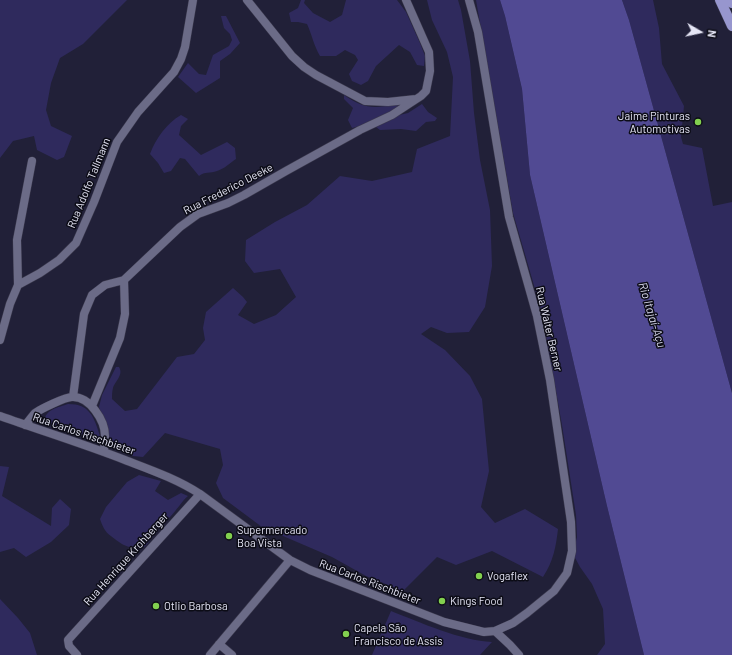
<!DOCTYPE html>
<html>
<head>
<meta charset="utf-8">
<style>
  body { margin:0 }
  #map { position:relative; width:732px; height:655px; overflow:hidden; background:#212038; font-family:Barlow,sans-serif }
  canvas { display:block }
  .north { position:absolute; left:680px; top:12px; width:40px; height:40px; -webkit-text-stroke:3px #0c0c16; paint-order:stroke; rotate:99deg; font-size:11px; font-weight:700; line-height:16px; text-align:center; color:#e5e5f5 }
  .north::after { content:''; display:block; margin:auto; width:14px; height:18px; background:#e5e5f5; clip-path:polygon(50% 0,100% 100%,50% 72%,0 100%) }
</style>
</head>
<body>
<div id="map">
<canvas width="732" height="655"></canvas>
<div class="north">N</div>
</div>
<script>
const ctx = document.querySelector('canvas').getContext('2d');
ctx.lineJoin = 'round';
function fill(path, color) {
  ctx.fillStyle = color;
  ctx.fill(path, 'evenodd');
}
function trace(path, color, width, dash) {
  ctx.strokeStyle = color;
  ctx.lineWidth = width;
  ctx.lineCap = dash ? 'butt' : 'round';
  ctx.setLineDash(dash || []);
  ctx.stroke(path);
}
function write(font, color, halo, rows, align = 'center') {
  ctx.font = font + ' Barlow,sans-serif';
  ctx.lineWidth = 3;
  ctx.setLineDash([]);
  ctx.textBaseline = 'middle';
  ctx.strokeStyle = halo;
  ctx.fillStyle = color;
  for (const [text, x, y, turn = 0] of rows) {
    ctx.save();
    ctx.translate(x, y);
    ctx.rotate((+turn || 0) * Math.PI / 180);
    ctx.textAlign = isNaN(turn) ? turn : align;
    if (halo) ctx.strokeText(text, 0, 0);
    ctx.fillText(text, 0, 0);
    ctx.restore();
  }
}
fill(new Path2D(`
  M0,0H127L83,44L60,58L51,83L46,110L51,126L72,136L64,157L57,160L37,150L34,136L13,141L0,158Z
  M301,0H305L304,3L313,13L330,22L342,15L346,0H397L406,12L420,43L425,56L424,66L417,65L410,52L399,45L376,66L368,81L361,85L352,81L349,74L358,60L355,55L345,50L336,56H320C314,46 312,35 307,24L298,22H291L289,13L298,8Z
  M427,0H458L461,10L470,61L474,113L480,160L490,210L492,266L485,307L469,332L447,333L431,327L421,334L445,350L470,376L482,399L489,471L481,507L495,523L525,509L558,529C556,547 553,562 543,577L492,551L456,565L437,557L403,591L366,576L332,557L262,527L223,498L216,483L223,465L220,449L165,433L143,457L133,456L112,446L99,407L102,395L116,367H119C124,375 115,381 113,388C112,392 112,395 112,399L125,411L137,409L177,357L194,354L205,340L203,328L206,312L233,288L243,297L247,302L238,315L254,324L276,315L296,297L280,269L254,273L245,261L246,240L275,222L307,205L340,176L372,181L412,172L417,149L450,136L453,77L447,52L432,20Z
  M476,0H500L505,16L522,89L530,175L607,506L644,655H597L605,644L603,609L592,584L580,567L573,554L577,537L576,515L562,425L542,313L513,213Z
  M622,0H653L659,28L662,64L684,106L681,137L683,144L702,148L713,206L732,202V393L629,20Z
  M221,16H226L240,43L230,54L220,61V78L196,93L178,77L188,63L199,74L206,75L213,55L229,46L232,40L230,34L224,28Z
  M344,95C362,108 375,110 397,103L399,105C393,114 363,126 352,128L348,120L353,108L344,99Z
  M422,104L428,112L437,118L435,121L426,122L416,131L401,129L380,130L376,127L395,116L408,113Z
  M181,115L188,119L181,126L179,135L201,155L227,142L235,148L236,159C230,163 224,169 217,171C210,174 205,171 199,176L185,159L180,158L171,171L164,173L158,163L150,154C156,138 167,123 181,115Z
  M68,404C90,404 94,417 100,436L98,440L45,421C44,410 59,407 68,404Z
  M0,466L9,467L2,496L51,526L52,508L60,499L71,509L69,525L51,542L26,557L14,548L0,552Z
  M139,475L161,481L155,491L168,500L181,493L188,496C181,502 177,510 170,517C165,522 156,525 153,533C150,539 149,545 142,548C136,550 124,546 119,542C107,533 105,533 100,519L106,507L127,482Z
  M0,599L18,618L30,633L37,655H0Z
  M391,611C419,622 462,641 492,642L480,655H372Z`), '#2f2a5d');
fill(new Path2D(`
  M500,0H622L629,20L732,393V655H644L607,506L530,175L522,89L505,16Z`), '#514a93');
const minor = new Path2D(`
  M247,0L292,56L304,67L316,75L365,101L388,102L416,99
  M469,0L478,32L509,217L537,316L550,380L571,522L572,551L567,573L554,591L527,613L513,623L495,631
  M18,285L17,240L32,161
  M0,340L10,304L18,285L40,273L59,260L76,243L94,202L117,142L138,112L174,72L181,59L185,47L193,0
  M73,397L84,314L92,295L105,285L124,280L180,227L198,214L228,203L244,195L286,171L360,130L392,115L421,96L426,91L430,71L429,52L406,0
  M92,406L120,338L125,314L124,280
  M0,416C42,431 84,444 125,460C151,470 177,479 200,494L290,560L310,570L444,622L484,632L495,631L510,645L519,655
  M25,425C29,421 32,416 35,413C41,409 65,397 72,397C90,396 105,421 105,436C105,442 104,447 104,452
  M219,644L232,655
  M77,655L69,646L68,640L200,494
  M210,655L290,560`);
const major = new Path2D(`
  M720,0L732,26
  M730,0L732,3`);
trace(minor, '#3b394d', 9);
trace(major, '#3b394d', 11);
trace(minor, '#6b6b87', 8);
trace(major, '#9796ce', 10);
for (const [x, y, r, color] of [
  [698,122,4,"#82d04f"],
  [229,536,4,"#82d04f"],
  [479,576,4,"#82d04f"],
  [442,601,4,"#82d04f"],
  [156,606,4,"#82d04f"],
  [346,634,4,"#82d04f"]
]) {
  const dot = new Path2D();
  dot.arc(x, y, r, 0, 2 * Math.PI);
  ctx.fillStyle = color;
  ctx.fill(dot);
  trace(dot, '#0c0c16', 1.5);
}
write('11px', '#e5e5f5', '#0c0c16', [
  ["Jaime Pinturas",690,116,"right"],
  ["Automotivas",690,129,"right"],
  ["Supermercado",237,530],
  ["Boa Vista",237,543],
  ["Vogaflex",487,576],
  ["Kings Food",450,601],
  ["Otlio Barbosa",164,606],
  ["Capela São",354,628],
  ["Francisco de Assis",354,641]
], 'left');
write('11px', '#e5e5f5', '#0c0c16', [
  ["Rua Adolfo Tallmann",89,183,-68],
  ["Rua Frederico Deeke",228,189,-27],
  ["Rua Walter Berner",549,329,77],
  ["Rua Carlos Rischbieter",84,434,19],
  ["Rua Henrique Krohberger",126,559,-48],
  ["Rua Carlos Rischbieter",370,582,21]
]);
write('italic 12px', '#dbdbf1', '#0c0c16', [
  ["Rio Itajaí-Açu",652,315,73]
]);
</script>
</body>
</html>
